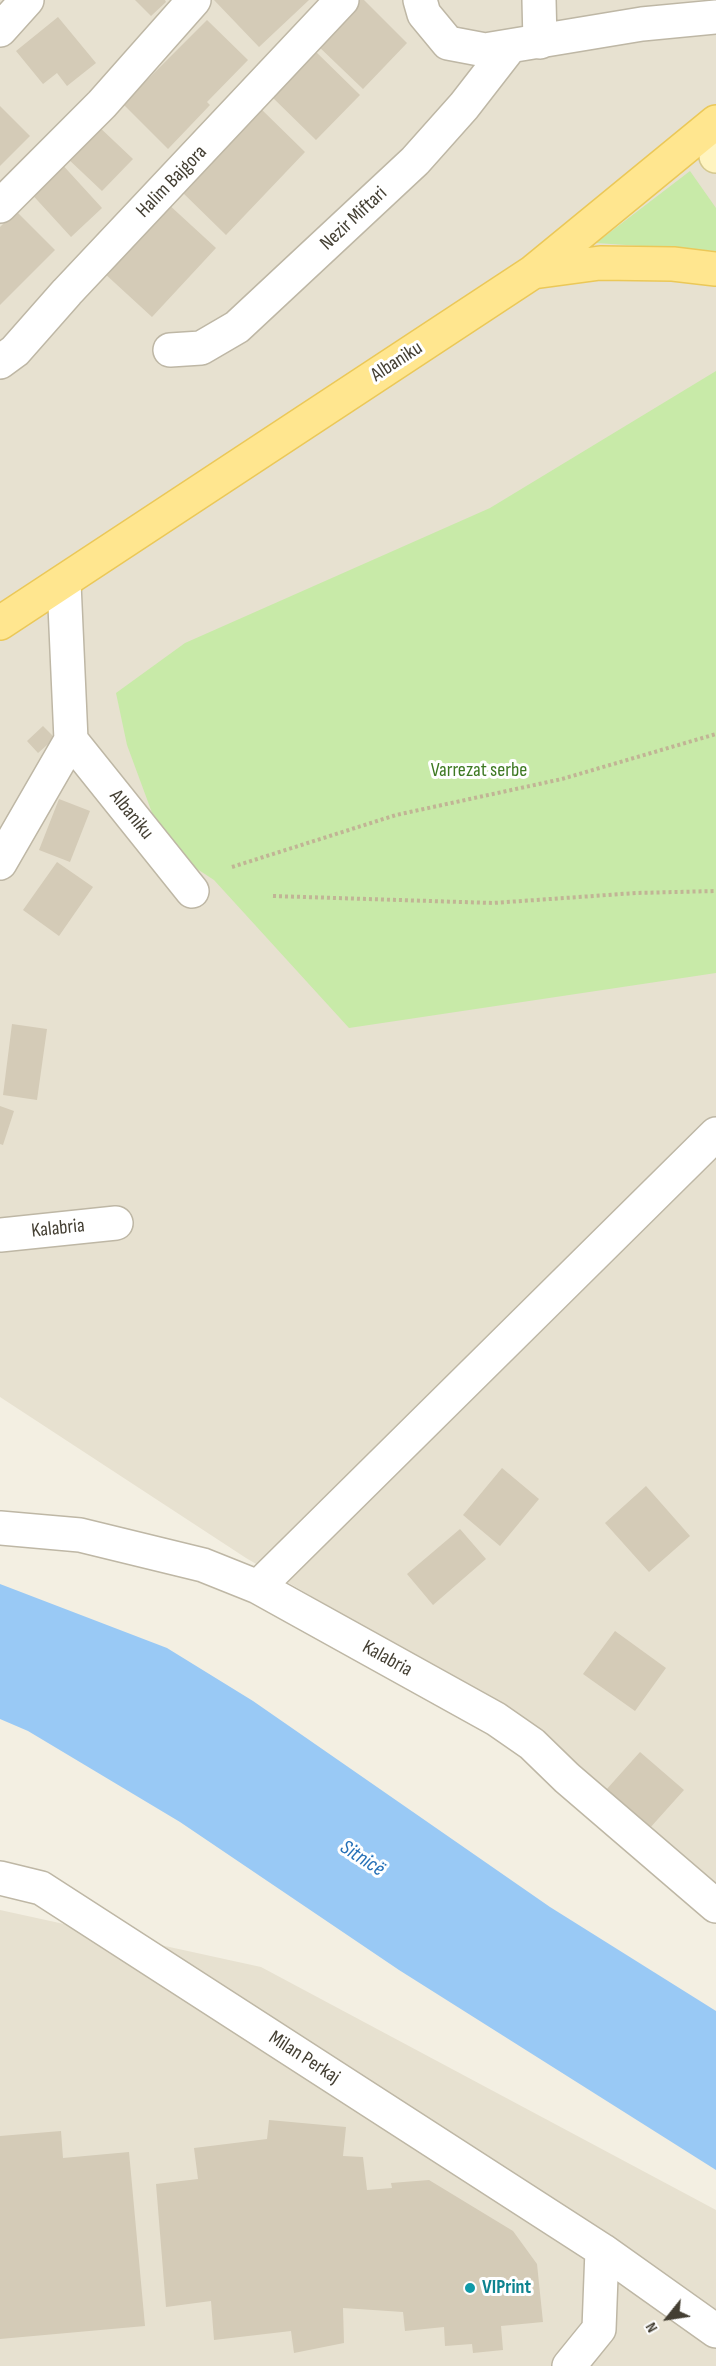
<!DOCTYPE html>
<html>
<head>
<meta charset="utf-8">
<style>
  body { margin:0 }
  #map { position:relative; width:716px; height:2366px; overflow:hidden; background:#f3efe2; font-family:"Sofia Sans Condensed",sans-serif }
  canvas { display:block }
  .north { position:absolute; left:638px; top:2288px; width:60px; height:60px; -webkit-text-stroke:4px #fff; paint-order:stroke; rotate:240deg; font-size:16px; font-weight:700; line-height:24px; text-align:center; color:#443f33 }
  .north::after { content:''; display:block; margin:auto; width:21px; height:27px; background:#443f33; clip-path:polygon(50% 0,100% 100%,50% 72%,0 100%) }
</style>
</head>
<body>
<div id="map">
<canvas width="716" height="2366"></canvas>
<div class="north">N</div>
</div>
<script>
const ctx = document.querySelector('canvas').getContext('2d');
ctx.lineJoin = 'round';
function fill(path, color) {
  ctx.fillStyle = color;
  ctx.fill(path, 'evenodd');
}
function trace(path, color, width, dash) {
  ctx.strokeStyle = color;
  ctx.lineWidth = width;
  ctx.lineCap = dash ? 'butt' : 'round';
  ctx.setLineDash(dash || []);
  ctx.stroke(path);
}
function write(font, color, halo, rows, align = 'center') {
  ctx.font = font + ' "Sofia Sans Condensed",sans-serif';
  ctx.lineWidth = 6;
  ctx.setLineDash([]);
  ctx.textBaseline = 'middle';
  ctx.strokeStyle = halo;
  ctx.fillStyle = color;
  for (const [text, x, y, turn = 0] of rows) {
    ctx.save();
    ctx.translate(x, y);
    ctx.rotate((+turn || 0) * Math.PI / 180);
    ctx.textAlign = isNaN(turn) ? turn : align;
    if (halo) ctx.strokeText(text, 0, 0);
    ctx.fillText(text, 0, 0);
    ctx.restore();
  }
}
fill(new Path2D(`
  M0,0H716V1893L527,1722L246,1558L0,1397Z
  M0,1910L261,1967L716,2210V2366H0Z`), '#e7e1d0');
fill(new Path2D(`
  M690,171L716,208V251L596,243Z
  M716,371V973L349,1028L214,880L165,848L127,745L116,693L185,643L490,508Z`), '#c8eaa8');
fill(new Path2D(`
  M0,1584L167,1648L253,1701L550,1907L716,2011V2170L399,1970L180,1822L28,1731L0,1719Z`), '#99c9f5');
fill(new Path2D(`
  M135,0H165L166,2L151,16Z
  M214,0H309L259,47Z
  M358,0H364L407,43L363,89L315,43Z
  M58,17L96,63L67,86L57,73L43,84L16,51Z
  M207,20L248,60L207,102L210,105L168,149L123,104Z
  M313,49L360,95L316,140L269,94Z
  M0,106L30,136L0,166Z
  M260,108L305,152L226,235L180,190Z
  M96,124L133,159L102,191L65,156Z
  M59,161L102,208L71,237L28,190Z
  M167,203L216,248L152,317L103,272Z
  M16,211L55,250L0,305V227Z
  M43,726L55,738L38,753L27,741Z
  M59,799L90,811L70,862L39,850Z
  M57,862L93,887L59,936L23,910Z
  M12,1024L47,1029L37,1100L3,1095Z
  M0,1106L14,1111L3,1145L0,1144Z
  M502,1468L539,1499L500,1546L463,1515Z
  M646,1486L690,1536L649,1572L605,1523Z
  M460,1529L486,1559L433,1605L407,1574Z
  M615,1631L666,1668L635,1711L583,1674Z
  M640,1752L684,1790L640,1839L606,1790Z
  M269,2120L346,2127L343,2156L363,2157L367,2190L392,2188L391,2183L429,2180L513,2231L537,2264L543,2322L501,2326L503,2350L473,2353L472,2344L445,2346L444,2327L405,2331L403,2312L343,2308L344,2343L294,2353L291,2331L214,2340L211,2301L166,2307L156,2184L198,2179L194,2148L267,2139Z
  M61,2131L63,2158L129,2152L145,2326L0,2339V2136Z`), '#d4cbb7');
const street = new Path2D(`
  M420,0L424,14L448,43L485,50L642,24L716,17
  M539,0L540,42
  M0,30L27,0
  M0,206L102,104L194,0
  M170,350L201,348L237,327L415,161L464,106L509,48
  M0,362L15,351L67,292L342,0
  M71,740L192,891
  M0,863L71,740L64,583
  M0,1235L116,1223
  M0,1528L80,1535L203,1565L258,1587L496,1719L532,1744L567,1778L716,1906
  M258,1587L716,1134
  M0,1878L41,1888L602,2250L716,2331
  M569,2366L599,2329L602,2250`);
const secondary = new Path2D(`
  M716,143V156`);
const primary = new Path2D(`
  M533,272L600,263L673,264L716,269
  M0,623L533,272L716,122`);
trace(street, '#beb7a5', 36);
trace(secondary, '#d5c88e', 36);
trace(primary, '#ebc858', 36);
trace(new Path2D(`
  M232,867L396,815L562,779L716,734
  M273,896L493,903L636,893L716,891`), '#c1b495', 4, [3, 3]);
trace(street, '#fff', 33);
trace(secondary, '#fff4c0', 33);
trace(primary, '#ffe68f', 33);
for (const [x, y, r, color] of [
  [470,2288,6,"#0f9aa8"]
]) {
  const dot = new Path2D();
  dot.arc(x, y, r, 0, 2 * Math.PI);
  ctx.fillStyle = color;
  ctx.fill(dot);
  trace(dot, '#fff', 2);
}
write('20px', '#443f33', '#fff', [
  ["Halim Bajgora",172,182,-46],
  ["Nezir Miftari",354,219,-43],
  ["Albaniku",397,362,-33],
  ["Albaniku",131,815,51],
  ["Kalabria",58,1229,-6],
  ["Kalabria",387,1659,29],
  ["Milan Perkaj",304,2058,33]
]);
write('20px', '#3e7923', '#fff', [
  ["Varrezat serbe",479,771]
]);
write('bold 20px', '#0d838f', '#fff', [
  ["VIPrint",482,2288]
], 'left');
write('italic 21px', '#2570b7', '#fff', [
  ["Sitnicë",362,1859,33]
]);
</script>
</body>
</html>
